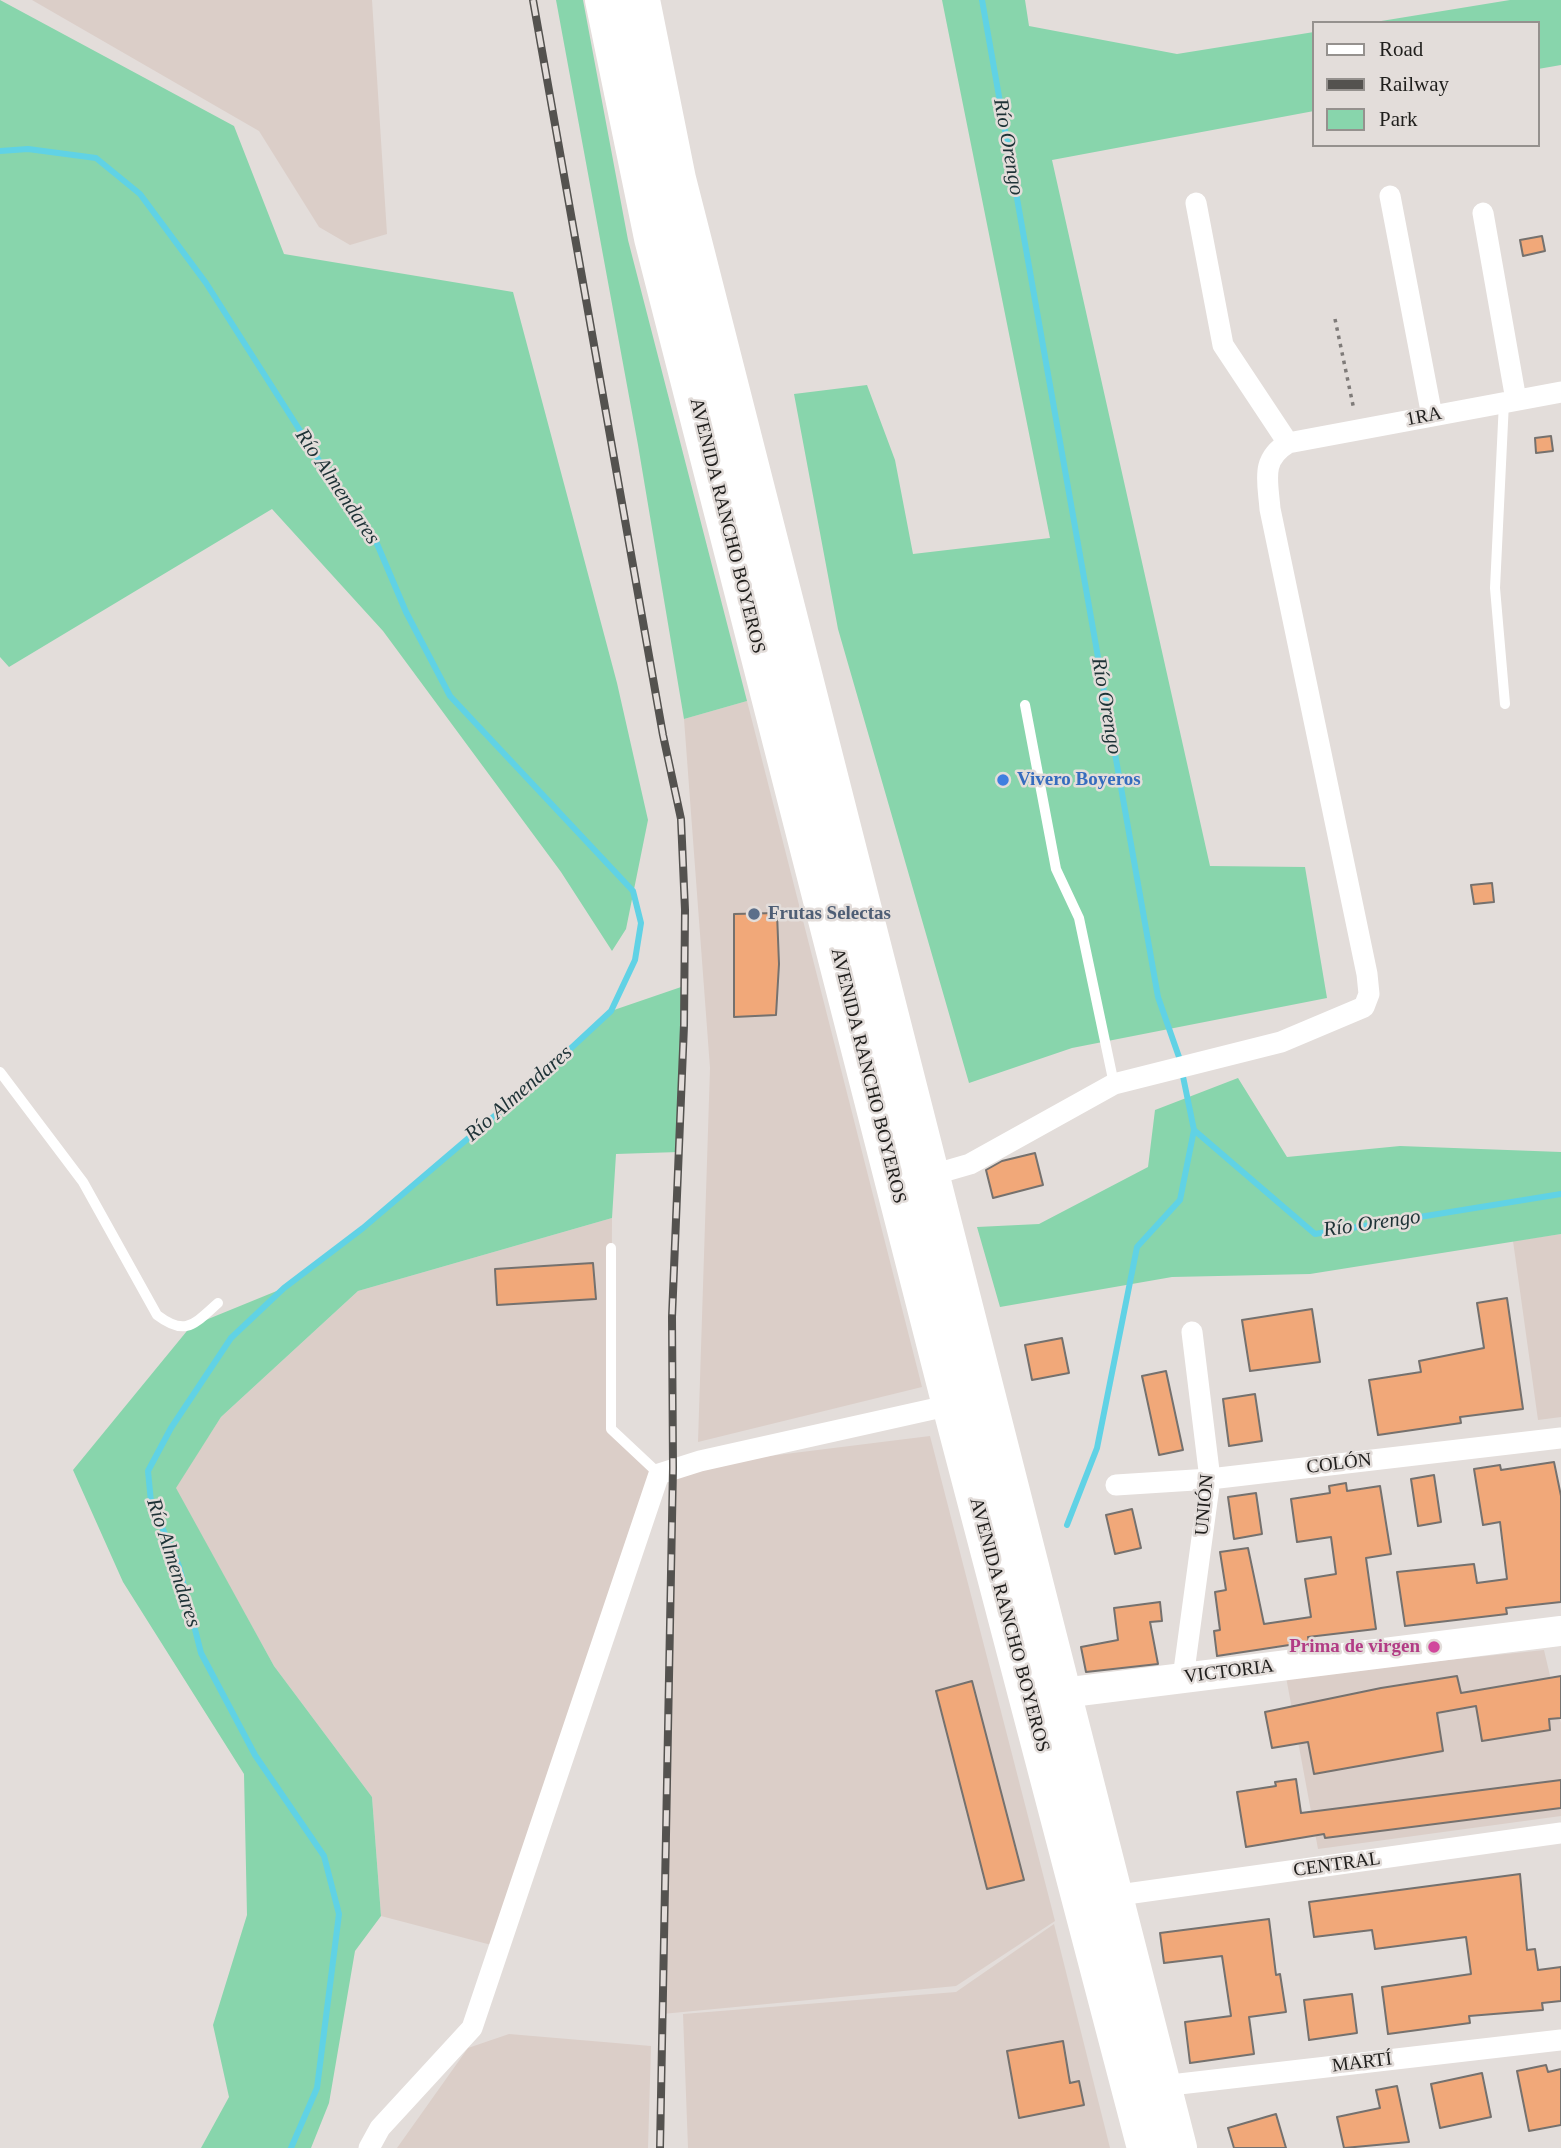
<!DOCTYPE html>
<html>
<head>
<meta charset="utf-8">
<style>
  body { margin:0 }
  #map { position:relative; width:1561px; height:2148px; overflow:hidden; background:#e3ddda; font-family:Georgia,serif }
  canvas { display:block }
  .legend { position:absolute; left:1312px; top:21px; width:228px; height:126px; box-sizing:border-box; background:#e3ddda; border:2px solid #95918e; margin:0; padding:9px 12px; list-style:none; font-size:21px; color:#1f1e1c }
  .legend li { display:flex; align-items:center; gap:14px; height:35px }
  .legend b { width:35px; border:2px solid #95918e }
</style>
</head>
<body>
<div id="map">
<canvas width="1561" height="2148"></canvas>
<ul class="legend">
<li><b style="height:9px;background:#fff"></b>Road</li>
<li><b style="height:9px;background:#54524f"></b>Railway</li>
<li><b style="height:19px;background:#88d5ac"></b>Park</li>
</ul>
</div>
<script>
const ctx = document.querySelector('canvas').getContext('2d');
ctx.lineJoin = 'round';
function fill(path, color) {
  ctx.fillStyle = color;
  ctx.fill(path, 'evenodd');
}
function trace(path, color, width, dash) {
  ctx.strokeStyle = color;
  ctx.lineWidth = width;
  ctx.lineCap = dash ? 'butt' : 'round';
  ctx.setLineDash(dash || []);
  ctx.stroke(path);
}
function write(font, color, halo, rows, align = 'center') {
  ctx.font = font + ' Georgia,serif';
  ctx.lineWidth = 5;
  ctx.setLineDash([]);
  ctx.textBaseline = 'middle';
  ctx.strokeStyle = halo;
  ctx.fillStyle = color;
  for (const [text, x, y, turn = 0] of rows) {
    ctx.save();
    ctx.translate(x, y);
    ctx.rotate((+turn || 0) * Math.PI / 180);
    ctx.textAlign = isNaN(turn) ? turn : align;
    if (halo) ctx.strokeText(text, 0, 0);
    ctx.fillText(text, 0, 0);
    ctx.restore();
  }
}
fill(new Path2D(`
  M32,0H372L387,234L350,245L319,227L259,131Z
  M747,701L922,1387L698,1442L710,1068L684,719Z
  M612,1218L611,1429L659,1474L499,1947L381,1916L372,1797L274,1666L175,1488L221,1417L358,1291Z
  M1561,1234V1417L1538,1420L1513,1241Z
  M930,1436L1055,1921L956,1986L662,2014L673,1468Z
  M1544,1650L1561,1723V1816L1318,1849L1286,1677Z
  M1054,1924L1110,2148H688L683,2014L956,1992Z
  M509,2034L651,2046L648,2148H397L468,2048Z`), '#dbcec8');
fill(new Path2D(`
  M0,0L234,126L284,254L513,292L617,683L648,820L626,929L612,951L561,872L383,631L272,509L9,667L0,657Z
  M556,0H583L628,240L747,701L684,719L638,445Z
  M942,0H1025L1029,26L1177,54L1314,32V111L1052,160L1210,866L1305,867L1327,998L1072,1048L969,1083L838,629L794,394L867,385L895,460L913,554L1050,538Z
  M1510,0H1561V65L1538,69V23H1369Z
  M684,986L679,1152L616,1154L612,1218L358,1291L221,1417L176,1488L274,1666L372,1797L381,1916L355,1951L329,2103L311,2148H201L229,2097L213,2025L247,1915L244,1774L123,1582L73,1470L191,1326L284,1288L363,1228L540,1077L611,1011Z
  M1238,1078L1287,1157L1400,1146L1561,1152V1234L1310,1274L1172,1277L1000,1307L977,1227L1039,1224L1148,1167L1155,1110Z`), '#88d5ac');
trace(new Path2D(`
  M982,0L1158,997L1179,1057L1194,1130L1315,1234L1561,1194
  M0,151L28,149L96,158L140,194L206,283L327,473L375,539L406,612L450,696L633,891L641,923L635,960L611,1011L540,1077L363,1228L284,1288L231,1338L171,1428L148,1471L151,1502L179,1566L201,1653L255,1755L324,1856L339,1914L317,2088L291,2148
  M1067,1525L1097,1448L1137,1247L1180,1200L1194,1130`), '#60d2e5', 6);
const building = new Path2D(`
  M1542,236L1545,251L1523,256L1520,240Z
  M1551,436L1553,451L1536,453L1535,438Z
  M1492,883L1494,902L1474,904L1471,885Z
  M777,913L779,964L776,1015L734,1017V914Z
  M1035,1153L1043,1185L993,1198L986,1170L1002,1161Z
  M593,1263L596,1299L497,1305L495,1269Z
  M1507,1298L1523,1409L1460,1417L1461,1423L1378,1435L1369,1380L1421,1372L1419,1361L1484,1348L1477,1303Z
  M1312,1309L1320,1362L1250,1371L1242,1320Z
  M1062,1338L1069,1373L1032,1380L1025,1345Z
  M1166,1371L1183,1450L1159,1455L1142,1376Z
  M1255,1394L1262,1441L1229,1446L1223,1399Z
  M1554,1462L1561,1496V1602L1506,1608L1507,1614L1405,1626L1397,1572L1474,1564L1477,1583L1507,1579L1500,1522L1483,1525L1474,1469L1500,1465L1501,1470Z
  M1434,1475L1441,1522L1418,1526L1411,1479Z
  M1346,1483L1347,1491L1380,1486L1391,1554L1366,1558L1376,1629L1308,1637L1309,1642L1217,1656L1214,1631L1220,1630L1215,1592L1226,1590L1220,1552L1248,1548L1264,1624L1311,1617L1305,1579L1336,1574L1331,1537L1297,1542L1291,1499L1330,1493L1329,1486Z
  M1256,1493L1262,1534L1234,1539L1228,1497Z
  M1132,1509L1141,1548L1115,1554L1106,1515Z
  M1160,1602L1162,1621L1150,1622L1158,1664L1086,1672L1081,1647L1118,1640L1114,1608Z
  M1457,1676L1461,1693L1561,1676V1718L1549,1719L1550,1730L1482,1741L1476,1706L1437,1713L1443,1751L1314,1774L1308,1742L1272,1748L1265,1712L1381,1688Z
  M972,1681L1024,1880L987,1889L936,1691Z
  M1296,1779L1301,1813L1561,1780V1808L1325,1838L1324,1834L1246,1847L1237,1792L1276,1786L1275,1782Z
  M1520,1874L1527,1950L1535,1949L1538,1970L1561,1967V2001L1542,2003L1543,2010L1469,2016L1470,2023L1388,2034L1382,1987L1471,1974L1466,1937L1375,1949L1372,1930L1314,1937L1309,1902Z
  M1269,1919L1276,1975L1280,1974L1286,2012L1249,2017L1254,2054L1190,2063L1185,2022L1231,2016L1222,1956L1164,1963L1160,1933Z
  M1352,1994L1357,2033L1309,2040L1304,2000Z
  M1063,2041L1070,2083L1079,2081L1084,2105L1019,2118L1007,2051Z
  M1546,2065L1548,2072L1561,2069V2125L1529,2131L1517,2071Z
  M1482,2073L1491,2117L1440,2128L1431,2084Z
  M1397,2086L1409,2142L1344,2148L1337,2117L1380,2108L1376,2090Z
  M1276,2114L1286,2148H1234L1228,2128Z`);
fill(building, '#f1a879');
trace(building, '#75716e', 2);
trace(new Path2D(`
  M1335,319L1354,410`), '#7f7b79', 3.5, [3.5, 5]);
trace(new Path2D(`
  M1504,402L1495,588L1505,704
  M1025,705L1056,869L1079,918L1114,1084
  M0,1072L83,1182L157,1315C186,1337 194,1324 218,1303
  M611,1248V1429L659,1474`), '#fff', 10);
trace(new Path2D(`
  M1390,196L1432,416
  M1196,203L1223,345L1288,443
  M1483,213L1516,400
  M932,1175L970,1164L1114,1084L1281,1042L1364,1007L1369,994L1367,974L1270,509C1268,481 1260,460 1288,443L1561,392
  M1116,1485L1210,1479L1561,1438
  M1183,1678L1210,1479L1192,1332
  M1112,1896L1561,1833
  M1162,2086L1561,2040
  M369,2148L380,2128L472,2028L659,1474L700,1461L951,1405`), '#fff', 21);
trace(new Path2D(`
  M1063,1693L1561,1631`), '#fff', 30);
trace(new Path2D(`
  M604,0L653,238L951,1405L1146,2148
  M641,0L677,179L1178,2148`), '#fff', 38);
const rail = new Path2D(`
  M533,0L663,735L681,819L685,910L684,1025L672,1317L673,1468L660,2148`);
trace(rail, '#54524f', 8);
trace(rail, '#e3ddda', 5, [16]);
for (const [x, y, r, color] of [
  [1003,780,7,"#3f7fe0"],
  [754,914,7,"#5c6f8a"],
  [1434,1647,7,"#d1479c"]
]) {
  const dot = new Path2D();
  dot.arc(x, y, r, 0, 2 * Math.PI);
  ctx.fillStyle = color;
  ctx.fill(dot);
  trace(dot, '#e3ddda', 2.5);
}
write('19px', '#1f1e1c', '#e3ddda', [
  ["1RA",1424,417,-11],
  ["AVENIDA RANCHO BOYEROS",727,526,76],
  ["AVENIDA RANCHO BOYEROS",868,1076,76],
  ["COLÓN",1339,1464,-7],
  ["UNIÓN",1205,1505,-85],
  ["AVENIDA RANCHO BOYEROS",1009,1625,75],
  ["VICTORIA",1229,1672,-7],
  ["CENTRAL",1337,1865,-8],
  ["MARTÍ",1362,2063,-7]
]);
write('bold 19px', '#366cbe', '#e3ddda', [
  ["Vivero Boyeros",1017,780]
], 'left');
write('bold 19px', '#4e5e75', '#e3ddda', [
  ["Frutas Selectas",768,914]
], 'left');
write('bold 19px', '#b23c85', '#e3ddda', [
  ["Prima de virgen",1420,1647]
], 'right');
write('italic 21px', '#1d3236', '#e3ddda', [
  ["Río Orengo",1008,147,80],
  ["Río Almendares",337,487,56],
  ["Río Orengo",1106,706,80],
  ["Río Almendares",519,1094,-41],
  ["Río Orengo",1372,1224,-8],
  ["Río Almendares",173,1563,72]
]);
</script>
</body>
</html>
